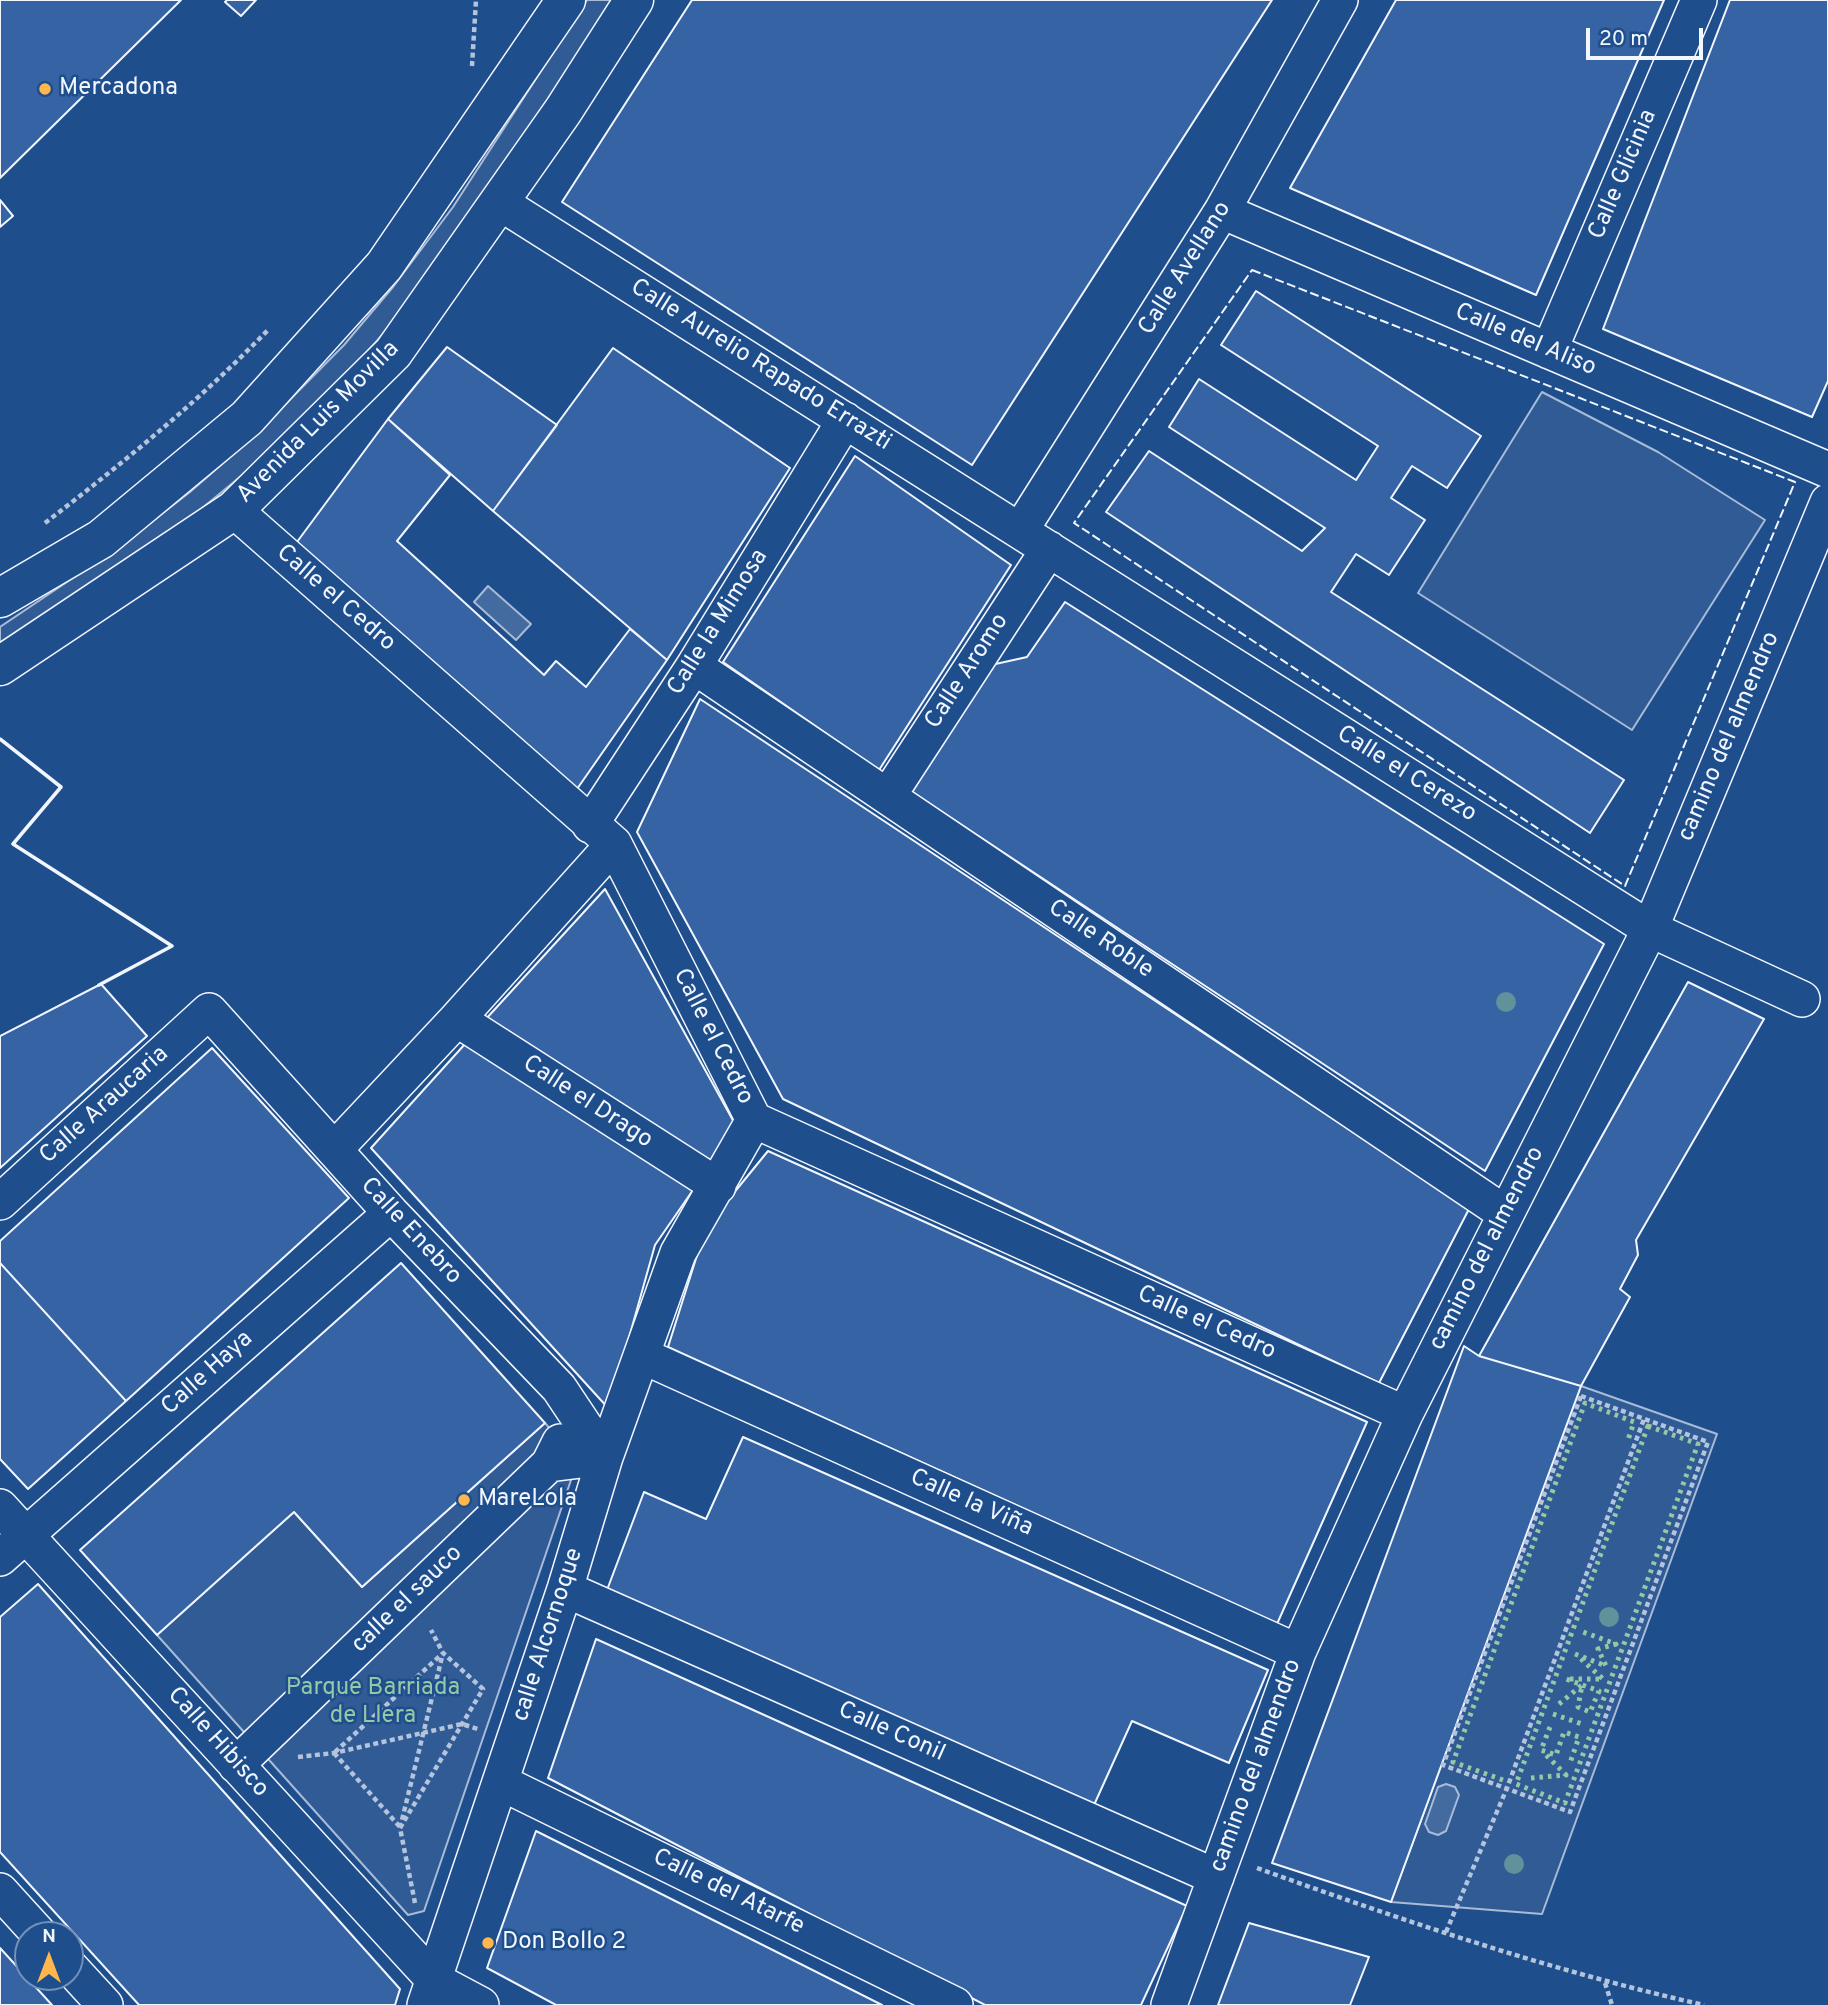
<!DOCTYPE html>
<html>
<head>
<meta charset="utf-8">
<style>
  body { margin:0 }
  #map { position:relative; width:1828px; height:2005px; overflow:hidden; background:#1f4e8c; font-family:Overpass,sans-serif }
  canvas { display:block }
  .north { position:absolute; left:14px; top:1921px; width:70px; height:70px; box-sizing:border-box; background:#1f4e8c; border:2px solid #7391ba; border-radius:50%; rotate:0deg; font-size:19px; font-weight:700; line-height:28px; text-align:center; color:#f2f6ff }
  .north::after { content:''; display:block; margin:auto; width:24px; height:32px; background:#ffb74d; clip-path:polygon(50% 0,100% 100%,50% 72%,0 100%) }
  .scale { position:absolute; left:1586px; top:28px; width:117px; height:32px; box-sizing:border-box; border:4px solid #f2f6ff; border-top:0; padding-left:9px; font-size:21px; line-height:24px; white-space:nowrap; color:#f2f6ff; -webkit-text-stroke:5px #1f4e8c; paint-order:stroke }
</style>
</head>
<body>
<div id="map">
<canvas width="1828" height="2005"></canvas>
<div class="north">N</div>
<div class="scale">20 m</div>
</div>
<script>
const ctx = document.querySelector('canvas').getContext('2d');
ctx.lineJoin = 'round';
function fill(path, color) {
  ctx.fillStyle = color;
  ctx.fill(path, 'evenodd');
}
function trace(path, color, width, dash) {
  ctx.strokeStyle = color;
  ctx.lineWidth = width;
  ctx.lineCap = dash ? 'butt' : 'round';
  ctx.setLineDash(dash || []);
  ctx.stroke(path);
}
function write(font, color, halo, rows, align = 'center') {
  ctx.font = font + ' Overpass,sans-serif';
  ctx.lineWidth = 5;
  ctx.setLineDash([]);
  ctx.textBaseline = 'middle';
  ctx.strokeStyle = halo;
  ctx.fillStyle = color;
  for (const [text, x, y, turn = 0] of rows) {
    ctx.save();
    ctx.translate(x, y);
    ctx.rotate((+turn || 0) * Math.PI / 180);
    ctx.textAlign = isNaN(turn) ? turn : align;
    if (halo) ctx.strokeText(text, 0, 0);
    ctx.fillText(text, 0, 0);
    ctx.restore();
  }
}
const built = new Path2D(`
  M587,0H616L403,311L340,383L252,467L178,528L0,648V627L119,547L190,492L253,437L344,345L393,287L453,207Z
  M1542,392L1658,452L1765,520L1632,730L1418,593Z
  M1581,1386L1717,1434L1542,1914L1391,1902Z
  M545,1423L564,1445L571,1480L424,1911L408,1915L157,1635L294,1512L362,1587Z`);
fill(built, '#305b95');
trace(built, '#a8bbd7', 2);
const water = new Path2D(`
  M488,586L531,624L516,640L474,602Z
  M1446,1784L1455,1787L1459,1795L1446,1831L1438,1835L1429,1832L1425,1824L1438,1787Z`);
fill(water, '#446ba0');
trace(water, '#a8bbd7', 2);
const building = new Path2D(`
  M0,0H181L0,178Z
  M227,0H256L241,16L225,2Z
  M692,0H1272L972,465L562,202Z
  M1396,0H1664L1536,295L1290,188Z
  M1730,0H1828V381L1812,417L1603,329Z
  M0,200L13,216L0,227Z
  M1256,291L1481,436L1447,488L1412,466L1391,498L1425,520L1389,575L1356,554L1331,592L1624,780L1590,833L1106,512L1149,451L1302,551L1325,528L1169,427L1199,379L1356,480L1378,446L1221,345Z
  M447,347L557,425L493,511L388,419Z
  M613,348L790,468L667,660L493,511Z
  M388,419L450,475L397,541L544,675L556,661L586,687L630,629L667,660L577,789L294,546Z
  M855,456L1011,565L879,770L723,662Z
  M1065,602L1604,944L1485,1171L912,792L991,665L1027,657Z
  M700,699L1469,1209L1379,1383L783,1099L637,832Z
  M605,889L735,1124L708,1165L485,1020Z
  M1688,982L1764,1019L1636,1240L1638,1255L1620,1289L1630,1297L1581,1386L1479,1356Z
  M101,984L147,1036L0,1168V1036Z
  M465,1044L693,1190L655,1245L609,1409L371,1148Z
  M212,1048L349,1198L126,1401L0,1263V1241Z
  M768,1151L1367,1422L1277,1624L668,1347L706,1227Z
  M0,1263L126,1401L28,1489L0,1459Z
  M401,1263L545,1423L362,1587L294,1512L157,1635L80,1550Z
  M1464,1346L1479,1356L1581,1386L1391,1902L1272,1863Z
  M743,1437L1268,1670L1229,1763L1132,1721L1094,1805L607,1590L644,1492L706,1519Z
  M38,1584L400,1989L395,2005H139L0,1852V1617Z
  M596,1639L1187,1906L1141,2005H985L548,1778Z
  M536,1831L882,2005H556L487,1968Z
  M1249,1923L1369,1957L1350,2005H1218Z
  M0,1948L52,2005H0Z`);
fill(building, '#3563a3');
trace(building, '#f2f6ff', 2);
const street = new Path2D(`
  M499,202L1650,929L1802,999
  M1222,211L1828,470
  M1549,351L1699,0
  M234,510L614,844L754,1120L1405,1414
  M1020,531L1222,211L1340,0
  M694,666L1506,1214
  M888,796L1049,549
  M590,825L694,666L845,420
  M457,1019L718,1186
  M334,1150L457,1019L614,844
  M0,1202L209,1011L391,1213L559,1388L605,1457L549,1464
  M643,1356L1298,1652
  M0,1507L434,1980L481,2005
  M0,1558L391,1213
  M565,1589L1216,1877
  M236,1765L549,1464L560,1442
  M500,1782L955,2005
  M0,1891L40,1935
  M70,1967L105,2005
  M425,2005L565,1589L605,1457L678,1253L754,1120
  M1169,2005L1298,1652L1405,1414L1650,929L1828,502`);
const primary = new Path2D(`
  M0,598L101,539L247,418L384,266L566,0
  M0,666L234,510L393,353L563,111L634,0`);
trace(street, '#f2f6ff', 38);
trace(primary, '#f2f6ff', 41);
trace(new Path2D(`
  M472,66L476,0
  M45,523C123,463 199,401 268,330
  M1581,1396L1708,1442L1570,1812L1443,1765Z
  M335,1752L442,1654
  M334,1753L400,1827
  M298,1757L334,1753L462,1724L478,1729
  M400,1828L483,1689L443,1653L431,1630
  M1257,1868C1404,1921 1552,1971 1704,2005
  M415,1903L400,1828L443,1653
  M1446,1932L1507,1788L1644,1419
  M1605,1983L1612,2005`), '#b3c4dc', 4.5, [5, 3.5]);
trace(street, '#1f4e8c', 35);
trace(primary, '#1f4e8c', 38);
trace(new Path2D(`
  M1648,1426L1698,1444L1565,1803L1516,1784Z
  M1575,1654L1606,1666L1598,1649L1616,1644L1583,1632
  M1570,1679H1603L1580,1658
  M1559,1704L1582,1685L1578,1707L1590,1712L1599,1691L1566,1679
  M1553,1714L1585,1725
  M1550,1727L1541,1750L1556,1755L1564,1732L1579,1737L1570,1763
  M1531,1778L1566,1775L1543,1752
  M1503,1780L1453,1762L1585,1403L1634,1422L1628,1440`), '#97c8a6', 5, [3.5, 5]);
trace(new Path2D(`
  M1252,270L1795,482L1625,886L1074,523Z`), '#f2f6ff', 2, [9, 3.5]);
trace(new Path2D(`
  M0,739L61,787L13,844L172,946L99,985`), '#f2f6ff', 3.5);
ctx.fillStyle = '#61919a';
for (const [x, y] of [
  [1506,1002],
  [1609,1617],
  [1514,1864]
]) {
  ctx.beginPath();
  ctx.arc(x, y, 10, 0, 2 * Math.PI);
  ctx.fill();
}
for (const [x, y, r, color] of [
  [45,89,7,"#ffb74d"],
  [464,1500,7,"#ffb74d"],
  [488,1943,7,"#ffb74d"]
]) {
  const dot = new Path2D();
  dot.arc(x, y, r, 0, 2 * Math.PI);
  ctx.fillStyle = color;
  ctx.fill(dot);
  trace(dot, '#1f4e8c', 2.5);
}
write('24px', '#f2f6ff', '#1f4e8c', [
  ["Mercadona",59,89],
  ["MareLola",478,1500],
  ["Don Bollo 2",502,1943]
], 'left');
write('24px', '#f2f6ff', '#1f4e8c', [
  ["Calle Glicinia",1624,175,-67],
  ["Calle Avellano",1186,269,-58],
  ["Calle del Aliso",1525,341,23],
  ["Calle Aurelio Rapado Errazti",760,366,32],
  ["Avenida Luis Movilla",319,423,-45],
  ["Calle el Cedro",335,599,41],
  ["Calle la Mimosa",719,623,-58],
  ["Calle Aromo",968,672,-57],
  ["camino del almendro",1730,737,-67],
  ["Calle el Cerezo",1406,775,32],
  ["Calle Roble",1100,940,34],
  ["Calle el Cedro",712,1037,63],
  ["Calle el Drago",587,1103,33],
  ["Calle Araucaria",105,1106,-42],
  ["Calle Enebro",410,1232,47],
  ["camino del almendro",1488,1249,-63],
  ["Calle el Cedro",1206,1324,24],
  ["Calle Haya",208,1374,-42],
  ["Calle la Viña",971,1504,24],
  ["calle el sauco",408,1600,-44],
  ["calle Alcornoque",549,1635,-72],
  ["Calle Conil",891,1733,24],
  ["Calle Hibisco",217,1743,48],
  ["camino del almendro",1257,1766,-70],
  ["Calle del Atarfe",728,1893,26]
]);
write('24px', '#97c8a6', '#1f4e8c', [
  ["Parque Barriada",373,1689],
  ["de Llera",373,1717]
]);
</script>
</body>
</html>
